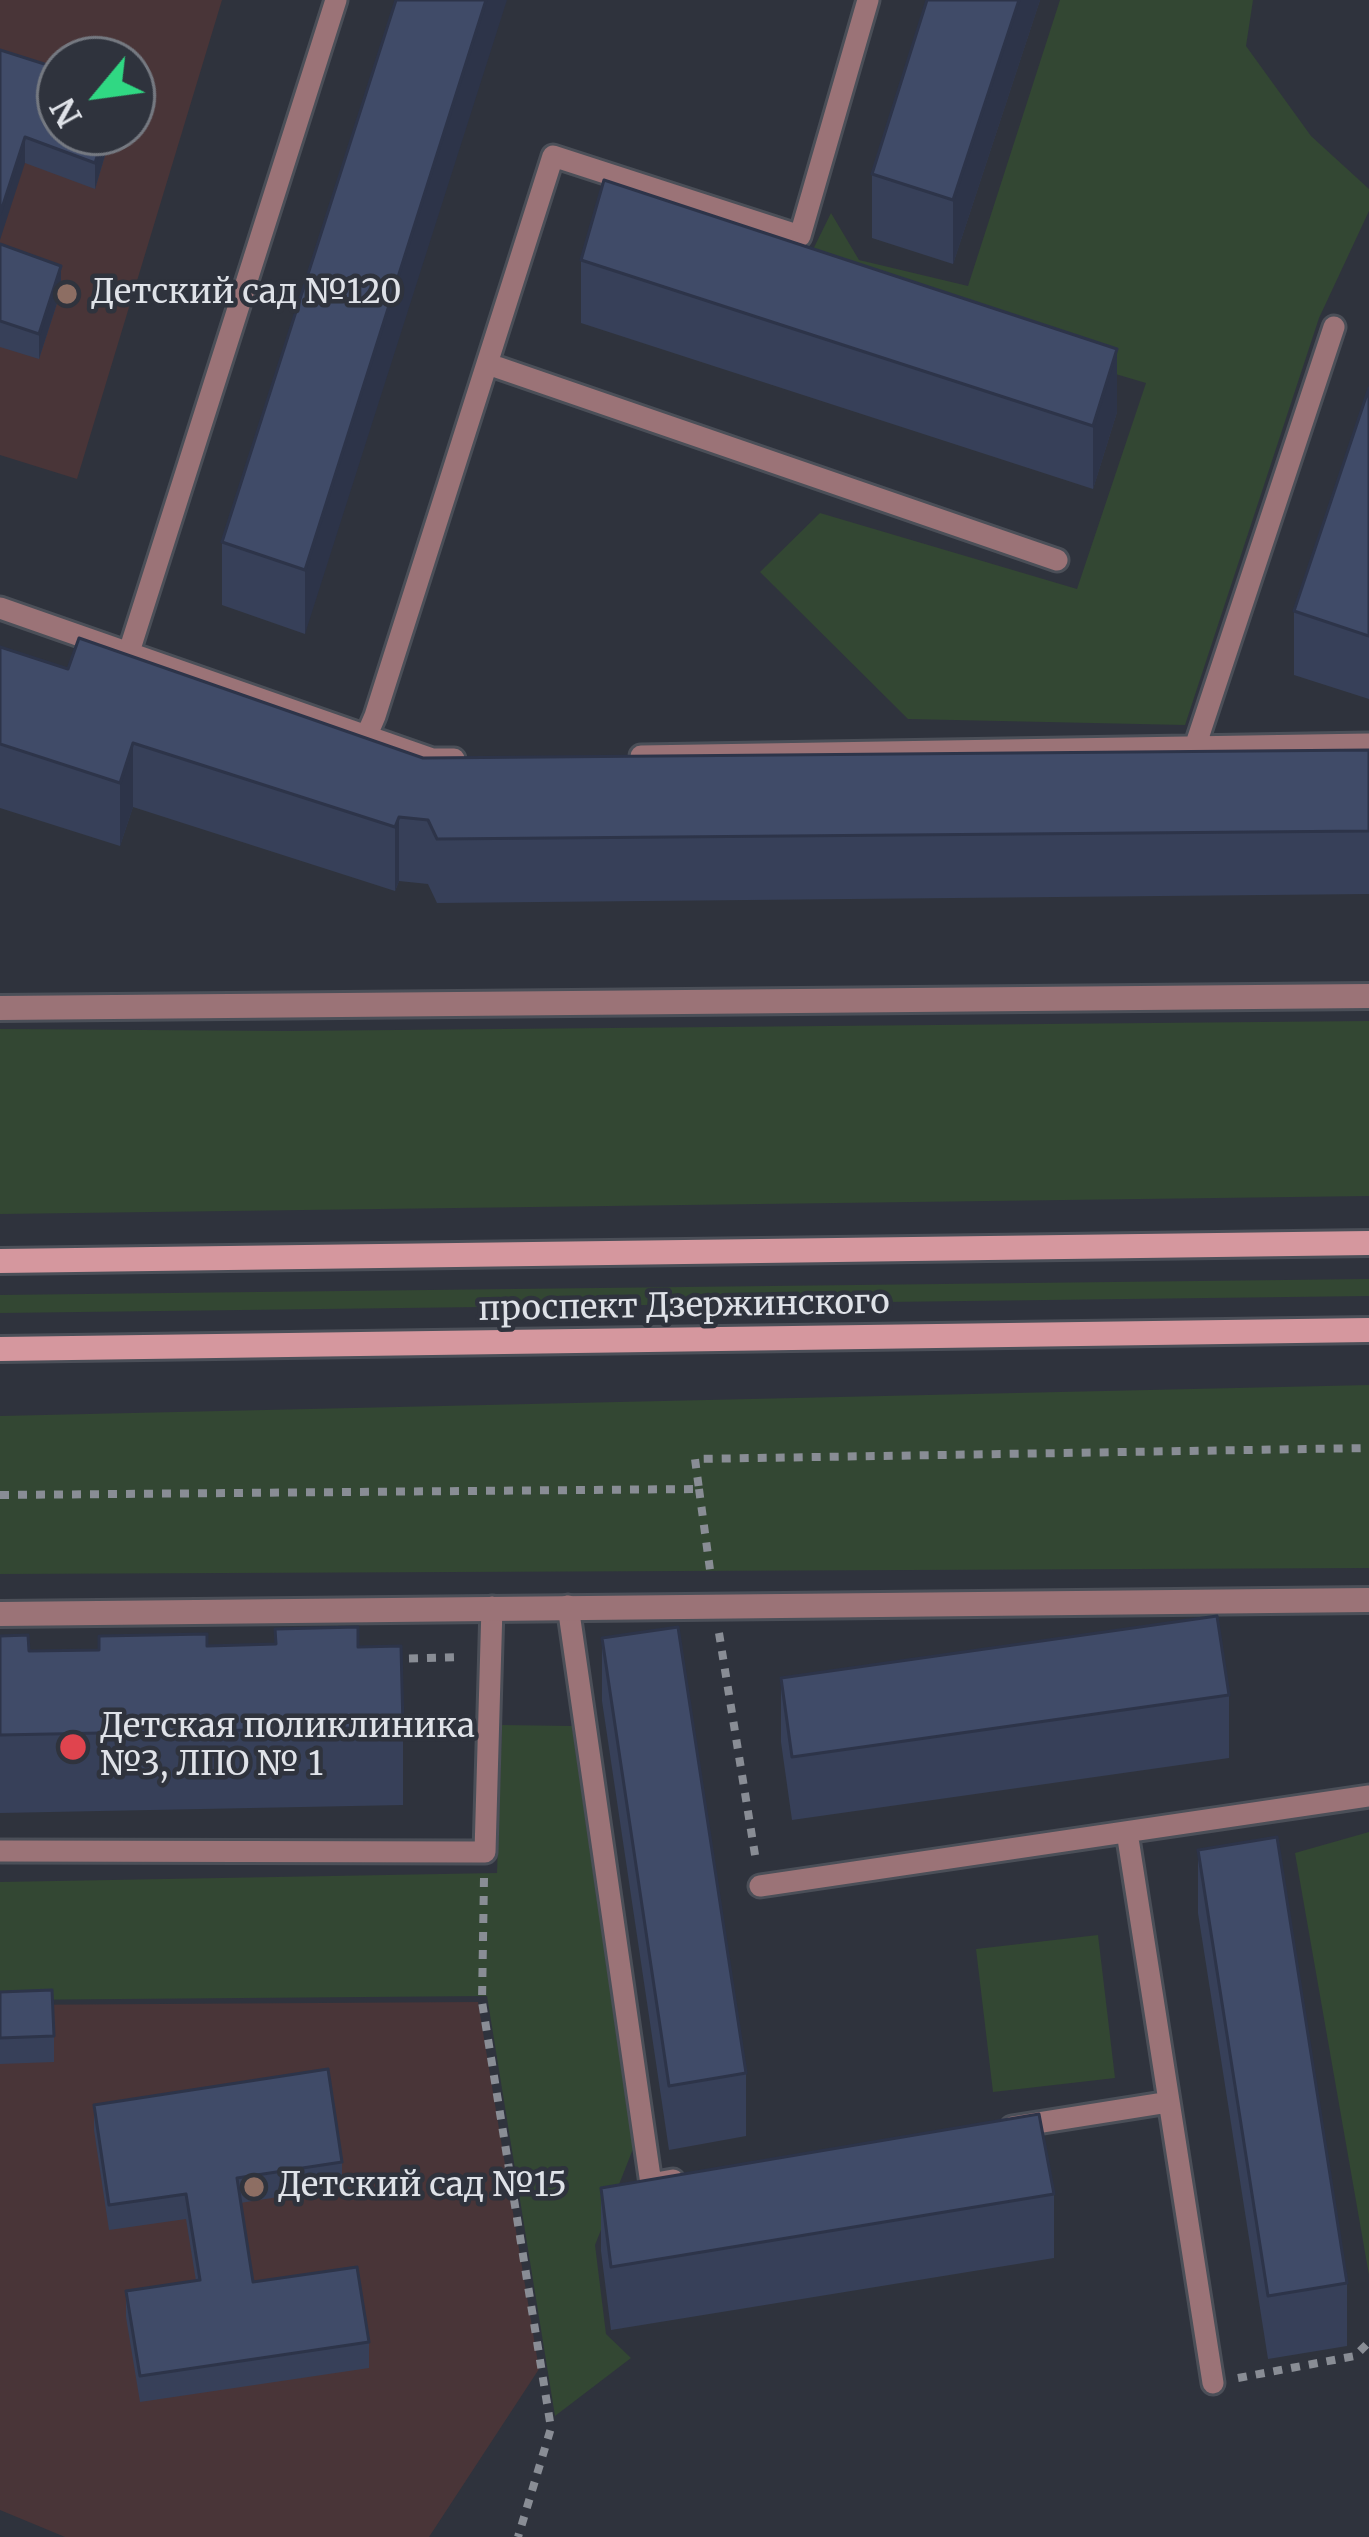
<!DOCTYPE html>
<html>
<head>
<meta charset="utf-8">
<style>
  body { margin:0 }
  #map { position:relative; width:1369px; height:2537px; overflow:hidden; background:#2f333d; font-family:Merriweather,serif }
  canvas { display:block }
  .north { position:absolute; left:36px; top:36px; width:120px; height:120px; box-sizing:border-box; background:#2f333d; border:3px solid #757981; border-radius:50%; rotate:241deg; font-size:33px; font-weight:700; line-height:48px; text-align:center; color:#dfe2e8 }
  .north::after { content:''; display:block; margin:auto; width:42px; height:54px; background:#30d883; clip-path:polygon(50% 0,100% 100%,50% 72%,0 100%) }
</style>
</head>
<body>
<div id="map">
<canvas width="1369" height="2537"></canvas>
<div class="north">N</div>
</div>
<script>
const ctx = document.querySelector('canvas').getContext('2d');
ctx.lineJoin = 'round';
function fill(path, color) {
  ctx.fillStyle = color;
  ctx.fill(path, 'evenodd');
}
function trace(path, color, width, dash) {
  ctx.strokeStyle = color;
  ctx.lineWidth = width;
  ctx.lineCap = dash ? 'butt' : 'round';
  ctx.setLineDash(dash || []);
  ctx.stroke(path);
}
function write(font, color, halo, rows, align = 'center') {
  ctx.font = font + ' Merriweather,serif';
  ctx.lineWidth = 9;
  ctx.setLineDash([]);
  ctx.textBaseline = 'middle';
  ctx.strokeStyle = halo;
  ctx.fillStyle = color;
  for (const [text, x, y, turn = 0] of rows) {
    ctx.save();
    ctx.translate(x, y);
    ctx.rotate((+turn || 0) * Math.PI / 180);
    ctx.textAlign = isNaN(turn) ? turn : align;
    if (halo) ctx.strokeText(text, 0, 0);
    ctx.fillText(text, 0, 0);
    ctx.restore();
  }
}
fill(new Path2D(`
  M0,0H222L77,479L0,455ZM60,60H132V132H60Z
  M478,2002L539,2369L429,2537H65L0,2510V2005Z`), '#493538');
fill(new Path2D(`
  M1060,0H1253L1246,46L1311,136L1369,189V211L1319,318L1185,725L908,719L760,572L820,513L1077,589L1146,383L798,280L831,213L859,260L968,286Z
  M1369,1021V1196L0,1214V1029L286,1031Z
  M1369,1279V1296L0,1313V1295Z
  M1369,1385V1568L0,1574V1416Z
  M502,1725L572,1726L633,2149L595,2245L606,2334L631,2358L555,2416L487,1996L0,2000V1882L497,1873Z
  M1369,1832V2275L1295,1853Z
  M1098,1935L1115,2078L993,2092L976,1949Z`), '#334733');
const service = new Path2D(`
  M488,364L1057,560
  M0,608L432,759H454
  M128,655L336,0
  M366,737L375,716L553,156L800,236L868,0
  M1195,747L1334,327
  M641,756L1369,744
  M568,1606L651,2184L673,2180
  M1127,1832L1213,2383
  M0,1851L485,1852L492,1607
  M760,1886L1369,1796
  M1012,2127L1169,2102`);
const minor = new Path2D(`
  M0,1008L1369,996
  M0,1614L1369,1600`);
const secondary = new Path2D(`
  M0,1261L1369,1243
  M0,1349L1369,1330`);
trace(service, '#4b4f58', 27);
trace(minor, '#4b4f58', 30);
trace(secondary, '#4b4f58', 30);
trace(new Path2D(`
  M699,1489L711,1577
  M0,1495L699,1489L695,1459L1369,1448
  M719,1633L756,1861
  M391,1659L460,1657
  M484,1878L482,2002L551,2428L518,2537
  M1238,2378L1355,2356L1369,2342`), '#898d95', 8, [9, 9]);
trace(service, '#9b7377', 21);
trace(minor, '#9b7377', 24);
trace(secondary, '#d5979e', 24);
fill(new Path2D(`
  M396,0L305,634L222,605V542Z
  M927,0H1040L953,264L872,238V174Z
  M0,50L60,132H112L95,189L25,163Z
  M0,244L61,291L39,359L0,347Z
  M581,260L1117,412L1093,489L581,323Z
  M1369,388V699L1294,675V611Z
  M0,647L68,669L423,758L1369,750V894L437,903L428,884L399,881L395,891L133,807L120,846L0,808Z
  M0,1636L29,1651L207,1646L358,1647L403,1727V1805L0,1813Z
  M602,1638L746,2073V2136L669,2150L602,1701Z
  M781,1678L1229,1695V1758L792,1820L781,1742Z
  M1198,1850L1347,2283V2346L1268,2359L1198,1913Z
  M0,1992L54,2036V2062L0,2064Z
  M94,2105L342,2162V2187L240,2203L253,2282L369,2342V2368L140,2402L126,2317V2291L196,2281L186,2219L109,2230L94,2130Z
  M601,2188L1054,2194V2258L611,2330L601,2251Z`), '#374059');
fill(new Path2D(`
  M486,0H507L305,634V570Z
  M1019,0H1040L953,264V200Z
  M105,132H112L95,189V163Z
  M25,137V163L0,240V214Z
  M61,266V291L39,359V334Z
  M1117,349V412L1093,489V426Z
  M133,743V807L120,846V783Z
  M399,817V881L395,891V827Z`), '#2d3449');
const building = new Path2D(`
  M396,0H486L305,570L222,542Z
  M927,0H1019L953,200L872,174Z
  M0,50L60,69V132H105L95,163L25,137L0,214Z
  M604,180L1117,349L1093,426L581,260Z
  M0,244L61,266L39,334L0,321Z
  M1369,388V636L1294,611Z
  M79,638L423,758L1369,750V831L437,839L428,820L399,817L395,827L133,743L120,783L0,744V647L68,669Z
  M1217,1616L1229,1695L792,1757L781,1678Z
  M358,1627V1647L401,1646L403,1727L0,1735V1636L28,1635L29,1651L99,1650V1636L207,1634V1646L276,1644L275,1629Z
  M678,1627L746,2073L669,2086L602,1638Z
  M1277,1837L1347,2283L1268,2296L1198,1850Z
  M52,1990L54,2036L0,2038V1992Z
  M328,2069L342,2162L237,2178L253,2282L357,2267L369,2342L140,2376L126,2291L200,2280L186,2194L109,2205L94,2105Z
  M1039,2114L1054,2194L611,2267L601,2188Z`);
fill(building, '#404b68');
trace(building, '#2d3449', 3);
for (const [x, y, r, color] of [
  [67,294,12,"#8d6e63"],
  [73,1747,15,"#e0444e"],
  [254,2187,12,"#8d6e63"]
]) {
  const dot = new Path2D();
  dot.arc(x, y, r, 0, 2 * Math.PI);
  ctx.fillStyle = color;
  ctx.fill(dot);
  trace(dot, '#2f333d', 4.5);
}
write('33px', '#dfe2e8', '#2f333d', [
  ["Детский сад №120",91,294],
  ["Детская поликлиника",100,1728],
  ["№3, ЛПО № 1",100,1766],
  ["Детский сад №15",278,2187]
], 'left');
write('33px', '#dfe2e8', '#2f333d', [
  ["проспект Дзержинского",684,1307,-1]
]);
</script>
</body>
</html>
